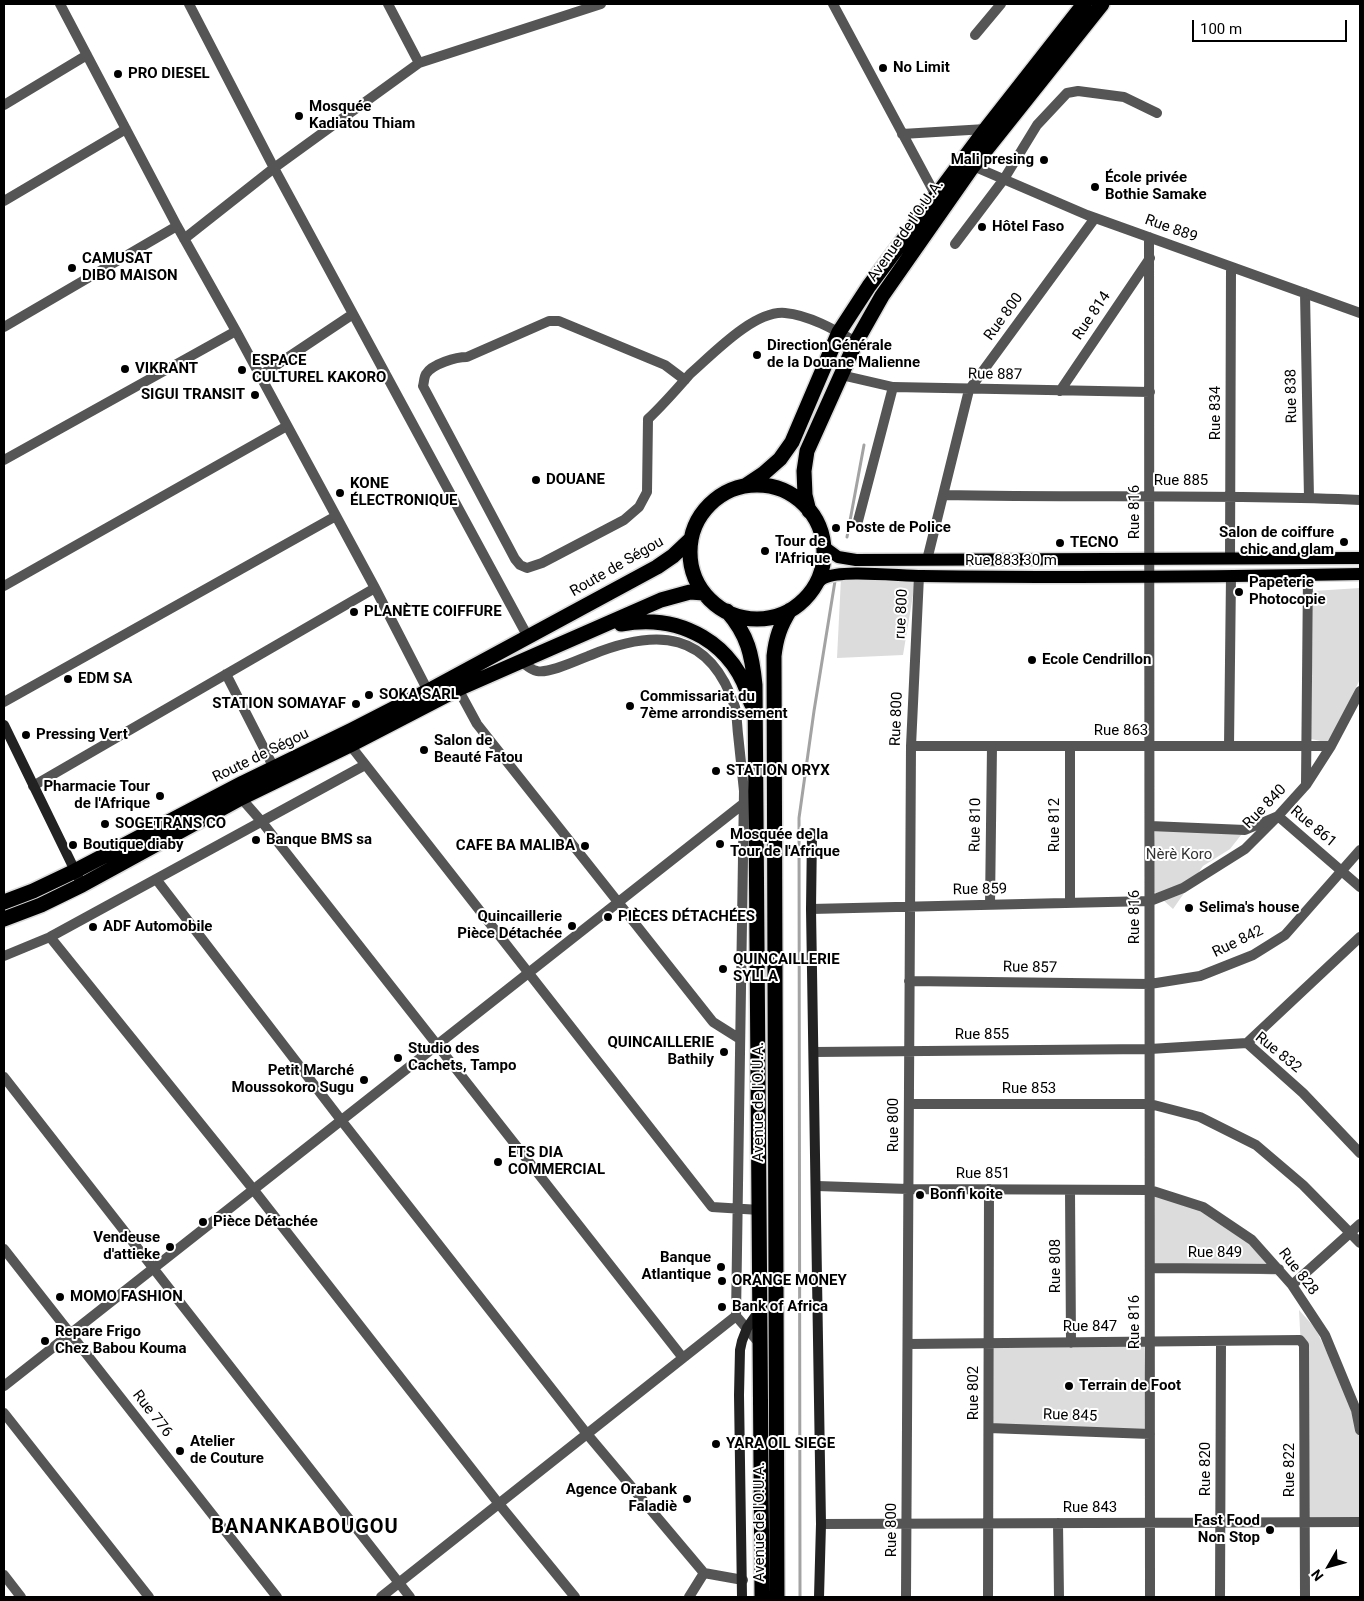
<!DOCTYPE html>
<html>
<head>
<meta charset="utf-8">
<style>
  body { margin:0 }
  #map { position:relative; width:1364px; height:1601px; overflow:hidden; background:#fff; font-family:Roboto,sans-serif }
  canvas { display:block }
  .frame { position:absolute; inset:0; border:5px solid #000; pointer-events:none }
  .north { position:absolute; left:1304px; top:1541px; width:50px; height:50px; -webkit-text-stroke:4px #fff; paint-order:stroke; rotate:232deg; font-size:14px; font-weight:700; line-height:20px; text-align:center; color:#000 }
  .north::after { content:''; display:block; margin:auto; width:18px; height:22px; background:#000; clip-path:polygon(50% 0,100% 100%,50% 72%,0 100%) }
  .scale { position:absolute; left:1192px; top:20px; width:155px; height:22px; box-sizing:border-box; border:2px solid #000; border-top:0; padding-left:6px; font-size:15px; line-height:18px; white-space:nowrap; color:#000; -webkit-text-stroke:4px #fff; paint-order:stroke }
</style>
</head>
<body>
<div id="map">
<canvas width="1364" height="1601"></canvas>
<div class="frame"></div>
<div class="north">N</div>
<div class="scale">100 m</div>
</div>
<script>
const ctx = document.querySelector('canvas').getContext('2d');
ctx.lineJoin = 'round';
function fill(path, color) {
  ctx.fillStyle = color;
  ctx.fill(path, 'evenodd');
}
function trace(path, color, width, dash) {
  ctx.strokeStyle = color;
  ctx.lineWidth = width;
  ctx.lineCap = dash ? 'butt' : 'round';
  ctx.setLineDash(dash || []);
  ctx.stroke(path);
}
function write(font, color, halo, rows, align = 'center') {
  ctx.font = font + ' Roboto,sans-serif';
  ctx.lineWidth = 4;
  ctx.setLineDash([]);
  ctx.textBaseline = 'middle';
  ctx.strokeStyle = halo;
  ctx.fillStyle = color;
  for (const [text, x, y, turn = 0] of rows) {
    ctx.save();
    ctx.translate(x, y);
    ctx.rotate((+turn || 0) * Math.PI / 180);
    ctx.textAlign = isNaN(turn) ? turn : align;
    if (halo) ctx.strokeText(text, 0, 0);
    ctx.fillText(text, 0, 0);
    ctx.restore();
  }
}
fill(new Path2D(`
  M841,578L915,583L903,655L837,658Z
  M1360,588V679L1330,743L1311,739L1313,591Z
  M1155,827L1245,830L1230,849L1203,866L1173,909L1151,889Z
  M1149,1193L1202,1209L1253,1246L1284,1276L1149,1265Z
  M1299,1310L1315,1328L1342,1382L1360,1439V1521L1299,1519L1301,1349Z
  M1144,1346L1147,1430L993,1425V1348Z`), '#dcdcdc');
trace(new Path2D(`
  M847,537L864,445
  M800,1597L799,818L814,711L835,581`), '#a3a3a3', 3);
const primary = new Path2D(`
  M823,546L838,557L856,560L1360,558
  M815,585C818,583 821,579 824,578C841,569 900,576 922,576C1068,578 1214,577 1360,574`);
const highway = new Path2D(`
  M690 552a67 67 0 1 1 134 0a67 67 0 1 1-134 0Z
  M745,486L763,474L780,459L792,442L839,332L869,286L986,129L1084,4
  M809,511L805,495L804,471L807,451L856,342L882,296L973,166L1102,4
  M727,611C748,635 752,655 755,685L762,1597
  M621,624C681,613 735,643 751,703
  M4,902L33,891L75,871L243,783L352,730L428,691L657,567L673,556L691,539
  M4,919L41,905L82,885L241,798L350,745L458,689L661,600L690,592L704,593
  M777,1597L774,656C776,638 780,626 790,610`);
trace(primary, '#dbdbdb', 15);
trace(highway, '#dbdbdb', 18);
trace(new Path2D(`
  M60,4L177,226L236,331L375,588L428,691
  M189,4L274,168L528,637
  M388,4L419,63
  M833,4L936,196
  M975,35L1001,4
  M4,105L87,55
  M902,134L986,129
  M973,166L1087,215L1360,313
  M4,201L126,129
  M1149,237L1150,1597
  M184,239L274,168L419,63L601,4
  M955,244L1004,179L1037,125L1067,93L1078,91L1124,97L1157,113
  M1305,293L1309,498
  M4,327L177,226
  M841,375L893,387L1150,392
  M260,376L353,314
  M685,380L665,365L559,321H549L467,357C456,357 432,364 426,374C424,377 424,383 423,386L515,559L520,565L527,568L542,563L624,520L639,507L647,492L648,419C663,405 676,390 690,374C712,355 754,310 785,313C809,315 835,330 856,342
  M1060,391L1150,258
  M4,460L236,331
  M943,495C1082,498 1221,494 1360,500
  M858,521L893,387
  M1230,559L1231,267
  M927,560L969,390L1095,218
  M4,586L287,426
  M521,661C526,665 531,670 537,671C549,674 580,659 591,655C657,628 710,631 735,707C737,715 737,725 738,734C740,753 742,772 744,791L736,1316
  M226,674L274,768
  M458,689L477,724L713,1022L740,1039
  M4,702L336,516
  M350,745L712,1207L760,1210
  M911,746H1331
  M1229,746L1231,576
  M1306,784L1308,575
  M33,786L375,588
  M241,798L262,822L683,1358
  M1150,826L1245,830L1278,816L1360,887
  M156,879L341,1120L587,1434L704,1573L743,1580
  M1070,903V746
  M990,905L992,746
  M811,909L1150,901L1183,888L1245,849L1278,816L1306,785L1331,746L1360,691
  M50,937L253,1189L499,1504L575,1597
  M4,956L50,937L365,765
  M909,981L1150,984L1200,976L1253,955L1285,935L1360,850
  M1247,1043L1360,937
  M814,1052L1150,1049L1247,1043L1303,1093L1360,1153
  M4,1077L410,1597
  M909,1104H1150L1200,1117L1256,1145L1303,1185L1360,1243
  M817,1186L908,1189L1150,1190L1203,1207L1252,1240L1292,1285L1325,1335L1356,1410L1360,1430
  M1070,1190L1071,1343
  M4,1249L277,1597
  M1150,1268L1279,1269
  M1292,1285L1360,1224
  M736,1316L760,1344
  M908,1344L1300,1340L1304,1345L1305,1597
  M4,1386L743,804
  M4,1413L149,1597
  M989,1428L1150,1434
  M1058,1523L1059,1597
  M821,1524L1360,1522
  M4,1575L21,1597
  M381,1597L736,1316
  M689,1597L704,1573
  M906,1597L911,746L919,576
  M988,1597L989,1189
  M1220,1597L1221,1341`), '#555', 10);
trace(new Path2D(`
  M4,725L82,885
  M812,833L811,909L821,1524L819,1597
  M742,1597L739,1395L740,1350L742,1341L747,1328L759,1311`), '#222', 10);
trace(primary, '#000', 12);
trace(highway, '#000', 15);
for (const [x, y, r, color] of [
  [883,68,5,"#000"],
  [118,74,5,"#000"],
  [299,116,5,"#000"],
  [1044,160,5,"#000"],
  [1095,187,5,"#000"],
  [982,227,5,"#000"],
  [72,268,5,"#000"],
  [757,355,5,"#000"],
  [125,369,5,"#000"],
  [242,370,5,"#000"],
  [255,395,5,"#000"],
  [536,480,5,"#000"],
  [340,493,5,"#000"],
  [836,528,5,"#000"],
  [1344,542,5,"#000"],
  [1060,543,5,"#000"],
  [765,551,5,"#000"],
  [1239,592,5,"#000"],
  [354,612,5,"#000"],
  [1032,660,5,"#000"],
  [68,679,5,"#000"],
  [369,695,5,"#000"],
  [356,704,5,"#000"],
  [630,706,5,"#000"],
  [26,735,5,"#000"],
  [424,750,5,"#000"],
  [716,771,5,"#000"],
  [160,796,5,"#000"],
  [105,824,5,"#000"],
  [256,840,5,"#000"],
  [720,844,5,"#000"],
  [73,845,5,"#000"],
  [585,846,5,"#000"],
  [1189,908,5,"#000"],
  [608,917,5,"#000"],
  [572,926,5,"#000"],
  [93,927,5,"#000"],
  [723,969,5,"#000"],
  [724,1052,5,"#000"],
  [398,1058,5,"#000"],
  [364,1080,5,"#000"],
  [498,1162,5,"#000"],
  [920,1195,5,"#000"],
  [203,1222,5,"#000"],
  [170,1247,5,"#000"],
  [721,1267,5,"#000"],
  [722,1281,5,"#000"],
  [60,1297,5,"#000"],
  [722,1307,5,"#000"],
  [45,1341,5,"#000"],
  [1069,1386,5,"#000"],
  [716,1444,5,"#000"],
  [180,1451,5,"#000"],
  [687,1499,5,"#000"],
  [1270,1530,5,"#000"]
]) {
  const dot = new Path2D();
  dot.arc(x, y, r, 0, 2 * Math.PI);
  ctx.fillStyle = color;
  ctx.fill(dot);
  trace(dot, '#fff', 2);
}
write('bold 15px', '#000', '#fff', [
  ["No Limit",893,68],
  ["PRO DIESEL",128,74],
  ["Mosquée",309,107],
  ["Kadiatou Thiam",309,124],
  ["Mali presing",1034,160,"right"],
  ["École privée",1105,178],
  ["Bothie Samake",1105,195],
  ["Hôtel Faso",992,227],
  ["CAMUSAT",82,259],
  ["DIBO MAISON",82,276],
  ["Direction Générale",767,346],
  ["de la Douane Malienne",767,363],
  ["ESPACE",252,361],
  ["CULTUREL KAKORO",252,378],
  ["VIKRANT",135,369],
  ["SIGUI TRANSIT",245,395,"right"],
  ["DOUANE",546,480],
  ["KONE",350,484],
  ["ÉLECTRONIQUE",350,501],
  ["Poste de Police",846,528],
  ["Salon de coiffure",1334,533,"right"],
  ["chic and glam",1334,550,"right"],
  ["Tour de",775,542],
  ["l'Afrique",775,559],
  ["TECNO",1070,543],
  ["Papeterie",1249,583],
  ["Photocopie",1249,600],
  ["PLANÈTE COIFFURE",364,612],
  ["Ecole Cendrillon",1042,660],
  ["EDM SA",78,679],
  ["SOKA SARL",379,695],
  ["Commissariat du",640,697],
  ["7ème arrondissement",640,714],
  ["STATION SOMAYAF",346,704,"right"],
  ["Pressing Vert",36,735],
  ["Salon de",434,741],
  ["Beauté Fatou",434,758],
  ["STATION ORYX",726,771],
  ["Pharmacie Tour",150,787,"right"],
  ["de l'Afrique",150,804,"right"],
  ["SOGETRANS CO",115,824],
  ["Mosquée de la",730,835],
  ["Tour de l'Afrique",730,852],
  ["Banque BMS sa",266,840],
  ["Boutique diaby",83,845],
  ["CAFE BA MALIBA",575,846,"right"],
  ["Selima's house",1199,908],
  ["Quincaillerie",562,917,"right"],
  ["Pièce Détachée",562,934,"right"],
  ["PIÈCES DÉTACHÉES",618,917],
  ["ADF Automobile",103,927],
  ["QUINCAILLERIE",733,960],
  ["SYLLA",733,977],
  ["QUINCAILLERIE",714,1043,"right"],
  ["Bathily",714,1060,"right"],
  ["Studio des",408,1049],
  ["Cachets, Tampo",408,1066],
  ["Petit Marché",354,1071,"right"],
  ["Moussokoro Sugu",354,1088,"right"],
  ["ETS DIA",508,1153],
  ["COMMERCIAL",508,1170],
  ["Bonfi koite",930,1195],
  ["Pièce Détachée",213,1222],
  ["Vendeuse",160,1238,"right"],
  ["d'attieke",160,1255,"right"],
  ["Banque",711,1258,"right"],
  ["Atlantique",711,1275,"right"],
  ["ORANGE MONEY",732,1281],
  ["MOMO FASHION",70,1297],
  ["Bank of Africa",732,1307],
  ["Repare Frigo",55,1332],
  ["Chez Babou Kouma",55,1349],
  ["Terrain de Foot",1079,1386],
  ["Atelier",190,1442],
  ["de Couture",190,1459],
  ["YARA OIL SIEGE",726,1444],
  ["Agence Orabank",677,1490,"right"],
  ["Faladiè",677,1507,"right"],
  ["Fast Food",1260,1521,"right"],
  ["Non Stop",1260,1538,"right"]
], 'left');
write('15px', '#000', '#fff', [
  ["Rue 889",1171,229,20],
  ["Avenue de l'O.U.A.",906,231,-55],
  ["Rue 814",1092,316,-56],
  ["Rue 800",1004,317,-54],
  ["Rue 887",995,375,1],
  ["Rue 838",1292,396,-91],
  ["Rue 834",1216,413,-90],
  ["Rue 885",1181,481],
  ["Rue 816",1135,512,-90],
  ["Rue 883 30 m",1011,561],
  ["Route de Ségou",617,567,-30],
  ["rue 800",902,614,-87],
  ["Rue 800",897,719,-88],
  ["Rue 863",1121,731],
  ["Route de Ségou",261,756,-26],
  ["Rue 840",1265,807,-46],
  ["Rue 810",976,825,-89],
  ["Rue 812",1055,825,-90],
  ["Rue 861",1313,827,40],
  ["Rue 859",980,890,-1],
  ["Rue 816",1135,917,-90],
  ["Rue 842",1238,942,-26],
  ["Rue 857",1030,968,1],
  ["Rue 855",982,1035],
  ["Rue 832",1278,1053,39],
  ["Rue 853",1029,1089],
  ["Avenue de l'O.U.A.",759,1102,-90],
  ["Rue 800",894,1125,-90],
  ["Rue 851",983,1174],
  ["Rue 849",1215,1253],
  ["Rue 808",1056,1266,-90],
  ["Rue 828",1298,1272,52],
  ["Rue 816",1135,1322,-90],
  ["Rue 847",1090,1327],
  ["Rue 802",974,1393,-90],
  ["Rue 776",152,1414,52],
  ["Rue 845",1070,1416,2],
  ["Rue 820",1206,1469,-90],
  ["Rue 822",1290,1470,-90],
  ["Rue 843",1090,1508],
  ["Avenue de l'O.U.A.",760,1522,-90],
  ["Rue 800",892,1530,-90]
]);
write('15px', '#333', '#fff', [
  ["Nèrè Koro",1179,855]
]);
ctx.letterSpacing = '1px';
write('bold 20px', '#000', '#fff', [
  ["BANANKABOUGOU",305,1528]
]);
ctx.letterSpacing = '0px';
</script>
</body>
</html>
